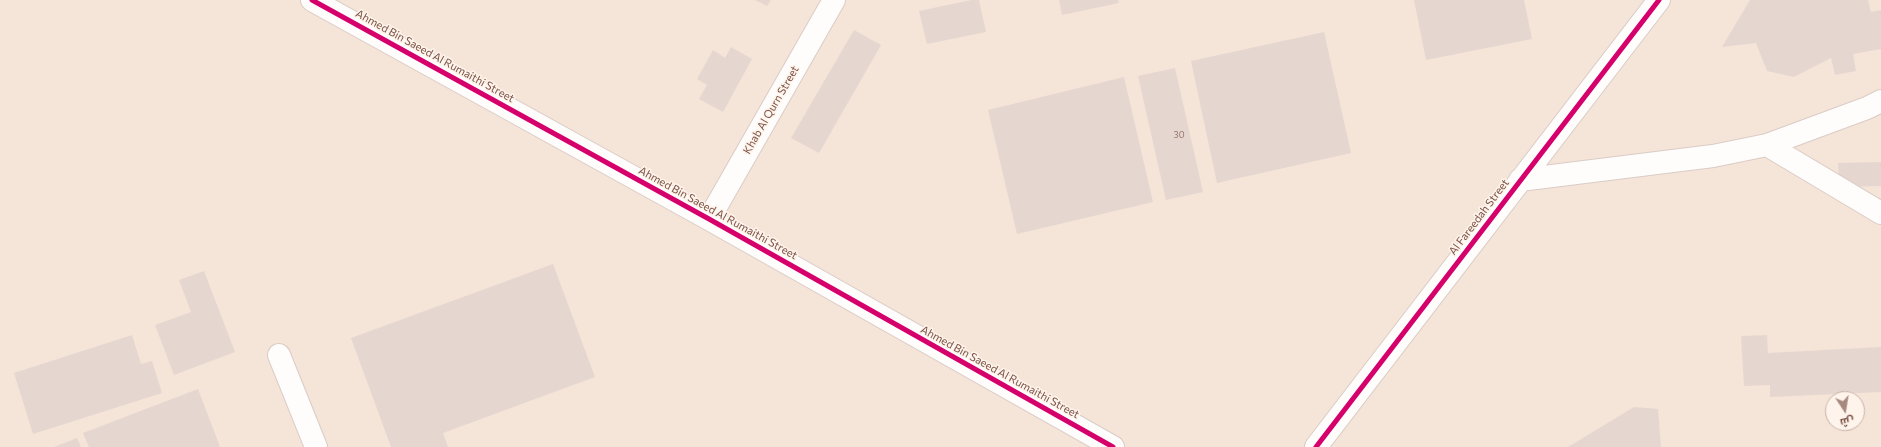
<!DOCTYPE html>
<html>
<head>
<meta charset="utf-8">
<style>
  body { margin:0 }
  #map { position:relative; width:1881px; height:447px; overflow:hidden; background:#f9f0e8; font-family:Commissioner,Cairo,sans-serif }
  canvas { display:block }
  .north { position:absolute; left:1825px; top:391px; width:40px; height:40px; box-sizing:border-box; background:#fff4eb; border:1px solid #c9b3a9; border-radius:50%; rotate:168deg; font-size:11px; font-weight:700; line-height:16px; text-align:center; color:#795146 }
  .north::after { content:''; display:block; margin:auto; width:14px; height:18px; background:#a6897f; clip-path:polygon(50% 0,100% 100%,50% 72%,0 100%) }
</style>
</head>
<body>
<div id="map">
<canvas width="1881" height="447"></canvas>
<div class="north">ش</div>
</div>
<script>
const ctx = document.querySelector('canvas').getContext('2d');
ctx.lineJoin = 'round';
function fill(path, color) {
  ctx.fillStyle = color;
  ctx.fill(path, 'evenodd');
}
function trace(path, color, width, dash) {
  ctx.strokeStyle = color;
  ctx.lineWidth = width;
  ctx.lineCap = dash ? 'butt' : 'round';
  ctx.setLineDash(dash || []);
  ctx.stroke(path);
}
function write(font, color, halo, rows, align = 'center') {
  ctx.font = font + ' Commissioner,sans-serif';
  ctx.lineWidth = 3;
  ctx.setLineDash([]);
  ctx.textBaseline = 'middle';
  ctx.strokeStyle = halo;
  ctx.fillStyle = color;
  for (const [text, x, y, turn = 0] of rows) {
    ctx.save();
    ctx.translate(x, y);
    ctx.rotate((+turn || 0) * Math.PI / 180);
    ctx.textAlign = isNaN(turn) ? turn : align;
    if (halo) ctx.strokeText(text, 0, 0);
    ctx.fillText(text, 0, 0);
    ctx.restore();
  }
}
fill(new Path2D(`
  M0,0H1881V447H0ZM1833,399H1857V423H1833Z`), '#f5e4d8');
fill(new Path2D(`
  M755,0H771L767,6Z
  M971,0H979L986,32L927,44L919,11Z
  M1059,0H1118L1119,3L1062,15Z
  M1414,0H1524L1532,39L1426,60Z
  M1750,0H1868L1871,12L1881,10V49L1853,54L1856,71L1835,75L1831,58L1794,77L1767,71L1756,43L1722,47Z
  M854,30L881,45L819,153L791,138Z
  M1324,32L1351,153L1217,183L1191,61Z
  M731,47L752,59L723,112L699,99L707,85L697,79L713,50L725,58Z
  M1175,68L1203,192L1166,200L1138,76Z
  M1124,77L1153,202L1017,234L988,110Z
  M1881,162V186L1839,187L1838,163Z
  M553,264L595,377L443,433L448,447H391L351,338Z
  M204,271L235,352L174,375L155,325L191,312L179,280Z
  M132,335L141,364L152,361L162,393L33,434L14,373Z
  M1767,335L1768,353L1881,347V392L1770,397V385L1744,386L1741,336Z
  M198,389L220,447H89L83,433Z
  M1634,407L1658,409L1661,447H1568Z
  M77,438L81,447H54Z`), '#e5d7d0');
const minor = new Path2D(`
  M312,0L709,219L1113,447
  M1767,145L1881,213
  M1520,180L1713,156L1767,145L1867,108L1881,101
  M709,219L834,0
  M279,355L316,447
  M1316,447L1659,0`);
trace(minor, '#daccc6', 24);
trace(minor, '#fefdfc', 22);
trace(new Path2D(`
  M312,0L709,219L1113,447
  M1316,447L1659,0`), '#d6006c', 5);
write('9px', '#96756b', null, [
  ["30",1179,135]
]);
write('11px', '#795146', '#fff4eb', [
  ["Ahmed Bin Saeed Al Rumaithi Street",435,56,29],
  ["Khab Al Qurn Street",771,110,-60],
  ["Ahmed Bin Saeed Al Rumaithi Street",718,213,29],
  ["Al Fareedah Street",1479,217,-53],
  ["Ahmed Bin Saeed Al Rumaithi Street",1000,372,29]
]);
</script>
</body>
</html>
